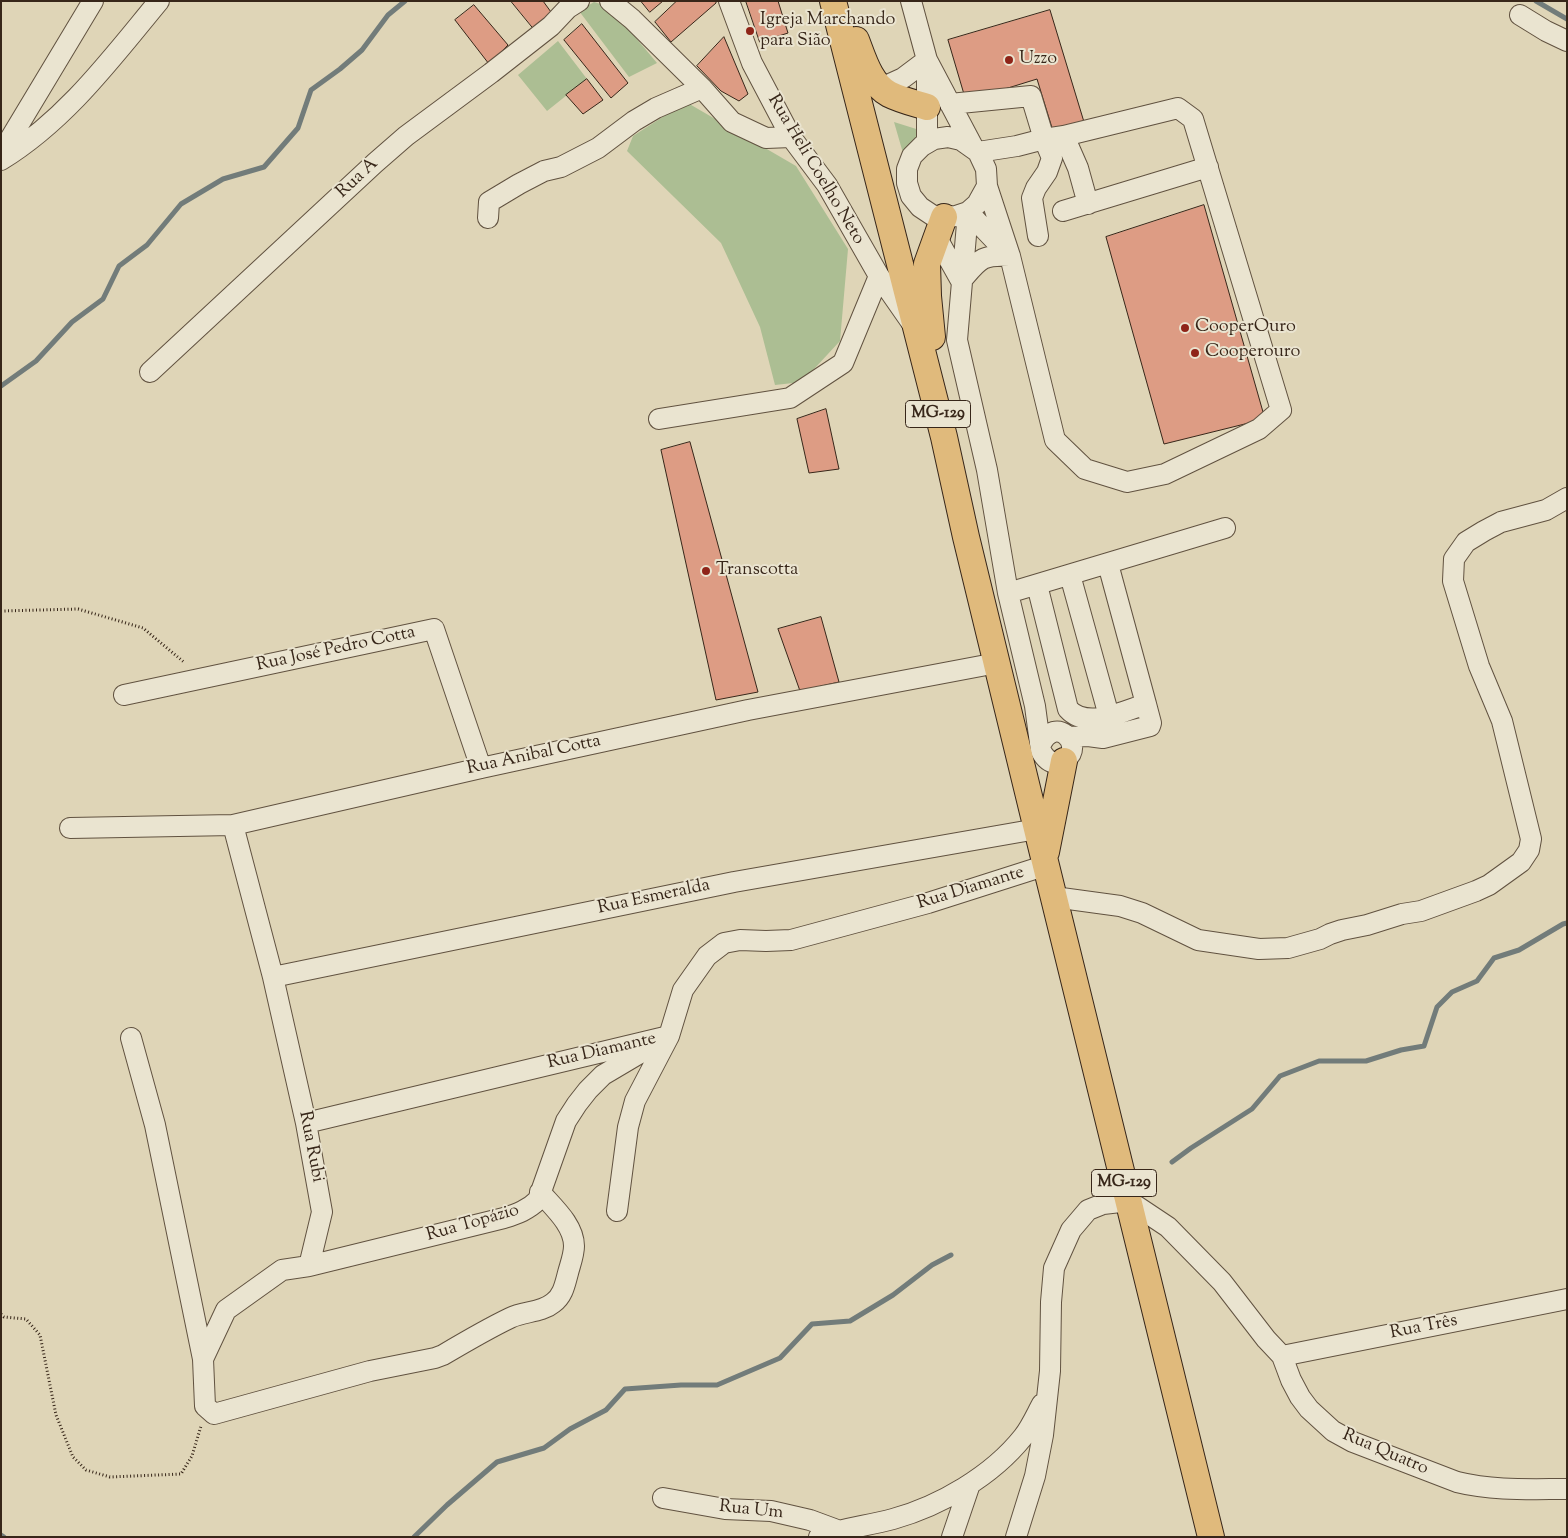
<!DOCTYPE html>
<html>
<head>
<meta charset="utf-8">
<style>
  body { margin:0 }
  #map { position:relative; width:1568px; height:1538px; overflow:hidden; background:#dfd5b7; font-family:"Sorts Mill Goudy",serif }
  canvas { display:block }
  .frame { position:absolute; inset:0; border:2px solid #372619; pointer-events:none }
</style>
</head>
<body>
<div id="map">
<canvas width="1568" height="1538"></canvas>
<div class="frame"></div>
</div>
<script>
const ctx = document.querySelector('canvas').getContext('2d');
ctx.lineJoin = 'round';
function fill(path, color) {
  ctx.fillStyle = color;
  ctx.fill(path, 'evenodd');
}
function trace(path, color, width, dash) {
  ctx.strokeStyle = color;
  ctx.lineWidth = width;
  ctx.lineCap = dash ? 'butt' : 'round';
  ctx.setLineDash(dash || []);
  ctx.stroke(path);
}
function write(font, color, halo, rows, align = 'center') {
  ctx.font = font + ' "Sorts Mill Goudy",serif';
  ctx.lineWidth = 4;
  ctx.setLineDash([]);
  ctx.textBaseline = 'middle';
  ctx.strokeStyle = halo;
  ctx.fillStyle = color;
  for (const [text, x, y, turn = 0] of rows) {
    ctx.save();
    ctx.translate(x, y);
    ctx.rotate((+turn || 0) * Math.PI / 180);
    ctx.textAlign = isNaN(turn) ? turn : align;
    if (halo) ctx.strokeText(text, 0, 0);
    ctx.fillText(text, 0, 0);
    ctx.restore();
  }
}
fill(new Path2D(`
  M594,2L610,7L657,63L629,77L579,11Z
  M558,41L587,79L547,111L518,75Z
  M686,102L796,166L848,249L840,341L802,382L775,385L760,327L721,243L627,151L633,136Z
  M894,122L929,133L905,160Z`), '#acbe93');
trace(new Path2D(`
  M1536,1L1567,19
  M1,386L36,361L72,322L103,299L119,266L147,245L181,204L223,179L264,167L298,128L311,90L340,69L362,50L388,15L405,1
  M1172,1162L1191,1148L1252,1109L1280,1076L1319,1061H1366L1401,1050L1424,1046L1437,1007L1452,992L1477,981L1494,958L1519,950L1563,924L1567,923
  M1,1535L4,1537
  M414,1537L447,1505L497,1462L544,1448L570,1429L606,1410L625,1389L681,1385H717L780,1358L812,1324L850,1321L893,1295L932,1265L951,1255`), '#727c7a', 5);
const building = new Path2D(`
  M511,1H543L551,12L534,29Z
  M641,1H663L650,12Z
  M677,1H716V3L671,42L655,22Z
  M746,1H778L788,33L760,42Z
  M474,5L508,45L489,64L455,20Z
  M1050,10L1084,122L1053,131L1037,79L966,101L948,40Z
  M582,24L628,83L611,98L564,40Z
  M724,37L748,94L739,101L721,91L697,66Z
  M587,79L603,100L583,114L566,95Z
  M1204,205L1265,419L1164,444L1106,237Z
  M826,409L839,469L809,473L797,419Z
  M690,442L758,692L716,700L661,450Z
  M821,617L839,682L800,691L778,629Z`);
fill(building, '#dd9c84');
trace(building, '#372619', 1);
const minor = new Path2D(`
  M610,1L632,19L702,88L732,122L766,138L791,137
  M729,1L752,63L791,137L827,185L879,276L911,322
  M911,1L927,60L973,147
  M1520,15L1546,31L1567,41
  M927,64V143
  M881,88L903,78L927,60
  M950,104L1031,96L1044,139L1052,158L1047,172L1036,188L1032,198L1038,236
  M1064,136L1078,168L1088,204
  M978,152L1017,146L1044,139L1064,136L1178,108L1193,119L1281,410L1259,429L1165,474L1127,482L1085,469L1055,440L1010,256L987,186L986,169L978,152L961,140L948,137L934,139L922,146L912,156L907,169V183L911,196L920,207L932,215L944,217L956,216L968,212L977,204L987,186
  M1,154L93,1
  M1,160C66,120 111,59 159,1
  M1063,211L1208,167
  M968,212L957,340L987,470L1008,593L1035,706L1041,751C1044,757 1048,762 1056,763C1060,763 1063,761 1066,759C1085,744 1055,715 1041,744
  M968,212L1005,251
  M488,218L489,202L519,184L544,171L561,167L598,148L634,121L656,108L702,88
  M937,238L961,281
  M961,281C979,260 981,254 1010,256
  M150,372L375,163L406,136L491,73L551,26L568,8L579,1
  M659,419L790,398L843,363L879,276
  M1070,575L1109,716
  M1037,585L1068,709C1087,730 1124,711 1146,704L1108,564
  M1008,593L1225,528
  M124,695L434,629L481,768
  M1069,737L1088,736L1103,738L1150,726L1151,723L1146,704
  M233,825L273,977L306,1123L322,1212L309,1266L282,1270L226,1310L203,1359L205,1406L214,1414L370,1371L435,1358L443,1355C465,1342 487,1329 510,1318C524,1311 541,1313 553,1303C563,1296 565,1284 568,1273C570,1265 574,1255 574,1246C574,1225 553,1207 540,1192
  M70,828L233,825L481,768L748,710L997,663
  M1054,897L1120,906L1142,913L1198,940L1259,949L1288,948L1320,939L1330,934L1342,930L1367,925L1402,914L1421,911L1476,891L1489,885L1521,862L1529,850L1531,839L1502,721L1479,666L1453,581L1454,559L1466,542L1484,531L1501,522L1546,510L1567,498
  M273,977L734,882L1037,829
  M131,1038L155,1125L203,1359
  M306,1123L669,1036L683,990L707,956L724,943L740,940L766,941L791,940L928,903L1047,865
  M617,1211L628,1127L635,1101L669,1036
  M309,1266L504,1218C517,1214 528,1210 538,1200L566,1121L577,1104L588,1090L603,1075L652,1046
  M1282,1356L1567,1299
  M663,1498L725,1509L771,1511L810,1520L837,1530
  M819,1537C843,1528 868,1526 893,1519C940,1506 992,1476 1023,1437C1031,1427 1036,1415 1042,1404
  M952,1537L970,1484
  M1016,1537L1035,1476L1043,1435L1050,1371L1051,1302L1054,1268L1071,1230L1088,1210L1103,1204L1129,1201L1168,1227L1222,1282L1266,1339L1282,1356L1291,1380L1300,1397L1309,1409L1333,1431L1353,1442L1457,1482C1493,1491 1530,1489 1567,1489`);
const major = new Path2D(`
  M833,1L944,437L966,537L1037,829L1211,1537
  M856,40C863,58 870,84 889,94C901,100 914,103 927,107
  M932,337L928,296L927,264L944,217
  M1046,852L1064,761`);
trace(minor, '#615240', 22);
trace(major, '#372619', 28);
trace(new Path2D(`
  M1,611L78,609L143,628L185,663
  M1,1314L4,1317L26,1319L40,1335L56,1415L73,1457L86,1470L110,1477L181,1474L192,1456L201,1426`), '#372619', 3, [1, 2.5]);
trace(minor, '#eae4d0', 20);
trace(major, '#e0ba7c', 26);
for (const [x, y, r, color] of [
  [750,31,5,"#8f2418"],
  [1009,60,5,"#8f2418"],
  [1185,328,5,"#8f2418"],
  [1195,353,5,"#8f2418"],
  [706,571,5,"#8f2418"]
]) {
  const dot = new Path2D();
  dot.arc(x, y, r, 0, 2 * Math.PI);
  ctx.fillStyle = color;
  ctx.fill(dot);
  trace(dot, '#eae4d0', 2);
}
for (const [x, y, w] of [
  [938,414,65],
  [1124,1183,65]
]) {
  const box = new Path2D();
  box.roundRect(x - w / 2, y - 13.5, w, 27, 4);
  ctx.fillStyle = '#eae4d0';
  ctx.fill(box);
  trace(box, '#372619', 1);
}
write('bold 16px', '#372619', null, [
  ["MG-129",938,414],
  ["MG-129",1124,1183]
]);
write('18px', '#372619', '#eae4d0', [
  ["Igreja Marchando",760,21],
  ["para Sião",760,42],
  ["Uzzo",1019,60],
  ["CooperOuro",1195,328],
  ["Cooperouro",1205,353],
  ["Transcotta",716,571]
], 'left');
write('18px', '#372619', '#eae4d0', [
  ["Rua Heli Coelho Neto",815,170,59],
  ["Rua A",358,179,-43],
  ["Rua José Pedro Cotta",336,650,-12],
  ["Rua Anibal Cotta",534,756,-12],
  ["Rua Diamante",971,889,-17],
  ["Rua Esmeralda",654,898,-12],
  ["Rua Diamante",602,1052,-13],
  ["Rua Rubi",310,1147,79],
  ["Rua Topázio",473,1224,-16],
  ["Rua Três",1424,1328,-11],
  ["Rua Quatro",1385,1453,23],
  ["Rua Um",751,1511,6]
]);
</script>
</body>
</html>
